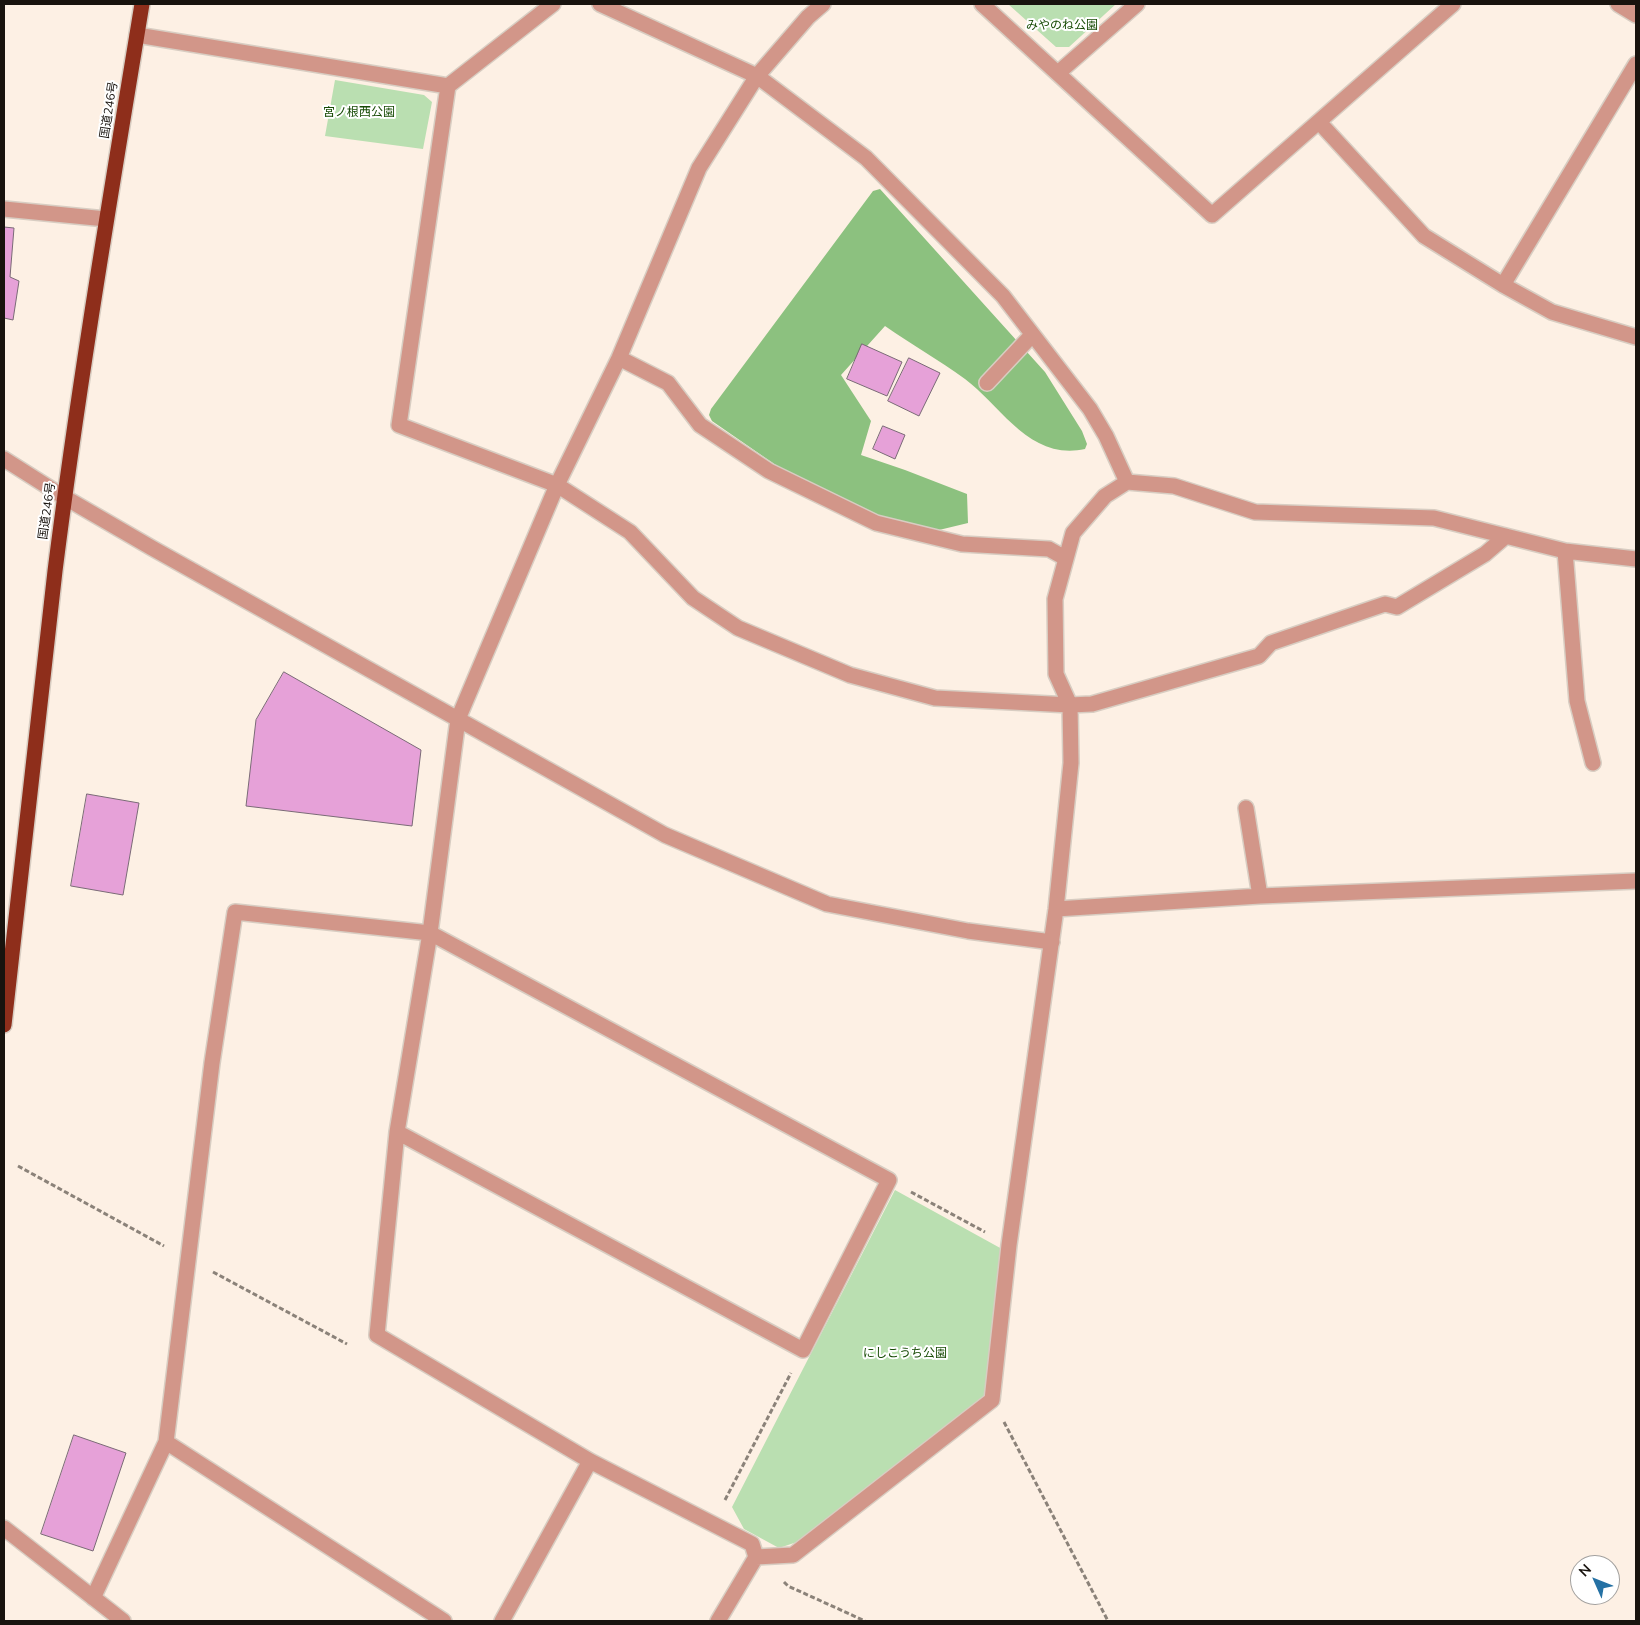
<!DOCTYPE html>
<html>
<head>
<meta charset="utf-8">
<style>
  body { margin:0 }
  #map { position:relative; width:1640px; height:1625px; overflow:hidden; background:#fdf0e4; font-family:Mulish,sans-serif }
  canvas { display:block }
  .frame { position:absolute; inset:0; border:5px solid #18130e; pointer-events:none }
  .north { position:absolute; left:1570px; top:1555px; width:50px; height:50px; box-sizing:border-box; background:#fff; border:1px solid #a3a19f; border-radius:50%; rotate:314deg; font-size:14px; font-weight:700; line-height:20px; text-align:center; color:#18130e }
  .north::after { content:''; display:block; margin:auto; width:18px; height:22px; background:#2571a4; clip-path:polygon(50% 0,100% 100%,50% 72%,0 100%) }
</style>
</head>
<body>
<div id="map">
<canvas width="1640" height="1625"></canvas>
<div class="frame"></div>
<div class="north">N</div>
</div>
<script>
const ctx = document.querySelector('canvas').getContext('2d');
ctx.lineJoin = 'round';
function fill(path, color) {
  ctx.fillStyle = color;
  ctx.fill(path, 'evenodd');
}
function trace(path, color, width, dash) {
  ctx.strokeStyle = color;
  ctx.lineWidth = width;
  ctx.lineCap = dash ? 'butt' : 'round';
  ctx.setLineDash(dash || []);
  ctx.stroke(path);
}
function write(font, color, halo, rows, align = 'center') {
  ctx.font = font + ' Mulish,"Noto Sans JP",sans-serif';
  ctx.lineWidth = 4;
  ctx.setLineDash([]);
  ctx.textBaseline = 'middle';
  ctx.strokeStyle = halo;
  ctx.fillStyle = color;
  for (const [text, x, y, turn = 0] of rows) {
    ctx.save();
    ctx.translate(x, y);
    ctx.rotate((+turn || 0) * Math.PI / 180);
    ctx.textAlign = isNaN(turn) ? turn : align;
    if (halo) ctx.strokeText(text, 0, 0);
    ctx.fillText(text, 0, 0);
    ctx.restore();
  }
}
fill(new Path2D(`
  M1008,4H1116L1069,47H1056Z
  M335,80L424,95L432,102L423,149L325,136Z
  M895,1190L1002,1249L984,1398L800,1541L779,1548L744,1529L732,1507Z`), '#badfb1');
fill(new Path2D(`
  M880,189L1045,372L1082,431L1087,444L1085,449C1030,461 1002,407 965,379C939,360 911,344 885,326L841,375L871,421L861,455L905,470L967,494L968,523L939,530L887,523L806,486L712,421L709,415L711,409L873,191Z`), '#8cc17f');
const building = new Path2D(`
  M4,227L14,228L10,277L19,281L13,320L4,318Z
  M862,344L902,362L887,396L847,379Z
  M909,358L940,373L919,416L888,401Z
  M883,426L905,435L895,459L873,449Z
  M284,672L421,750L412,826L246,806L256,720Z
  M87,794L139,803L123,895L71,886Z
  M74,1435L126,1453L93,1551L41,1534Z`);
fill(building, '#e6a1d8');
trace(building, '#7a6a76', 1);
const minor = new Path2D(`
  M553,4L448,86L399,425L557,485L630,532L693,598L738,628L850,675L935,698L1070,705L1092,704L1259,656L1271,643L1385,604L1397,607L1485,554L1506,536
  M600,4L757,76L866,158L1003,296L1090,409L1106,436L1127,482
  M982,4L1212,215L1453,4
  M1618,4L1636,15
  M137,35L448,86
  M1058,73L1137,4
  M1319,122L1424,236L1503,285L1552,312L1636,337
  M4,209L106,219
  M1503,285L1636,64
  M619,358L668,383L700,425L769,471L876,523L962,544L1049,549L1065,558
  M987,383L1032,335
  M4,459L64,497L152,548L665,835L827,904L968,931L1052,942
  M1565,551L1577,701L1593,763
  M1246,808L1260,896
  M1056,909L1260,896L1636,881
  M166,1442L444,1621
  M4,1528L123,1621
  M756,1557L793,1555L992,1400L1009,1245L1056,909L1071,763L1070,705L1056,674L1055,599L1073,533L1105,496L1127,482L1174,486L1255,512L1434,518L1565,551L1636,559
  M93,1598L166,1442L212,1063L235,912L430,933L889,1180L803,1350L397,1132
  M502,1621L590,1461
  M718,1621L756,1557L752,1544L590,1461L377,1335L397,1132L430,933L458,719L557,485L619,358L699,168L757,76L808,17L823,4`);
const highway = new Path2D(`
  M4,1025L55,571C79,381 111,193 142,4`);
trace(minor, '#d8cdc2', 18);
trace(highway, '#d8cdc2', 18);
trace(new Path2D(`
  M18,1166L164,1246
  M911,1192L985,1232
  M213,1272L347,1344
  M1004,1422L1108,1621
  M725,1500L791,1373
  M784,1582L788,1586L865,1621`), '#8b8279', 3, [5, 2.5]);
trace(minor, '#d29689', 15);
trace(highway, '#8e2e1b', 15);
write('12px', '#174b05', '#fff', [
  ["みやのね公園",1062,25],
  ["宮ノ根西公園",359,112],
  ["にしこうち公園",905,1353]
]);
write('12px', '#18130e', '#fff', [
  ["国道246号",109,110,-81],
  ["国道246号",47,511,-82]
]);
</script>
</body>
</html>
